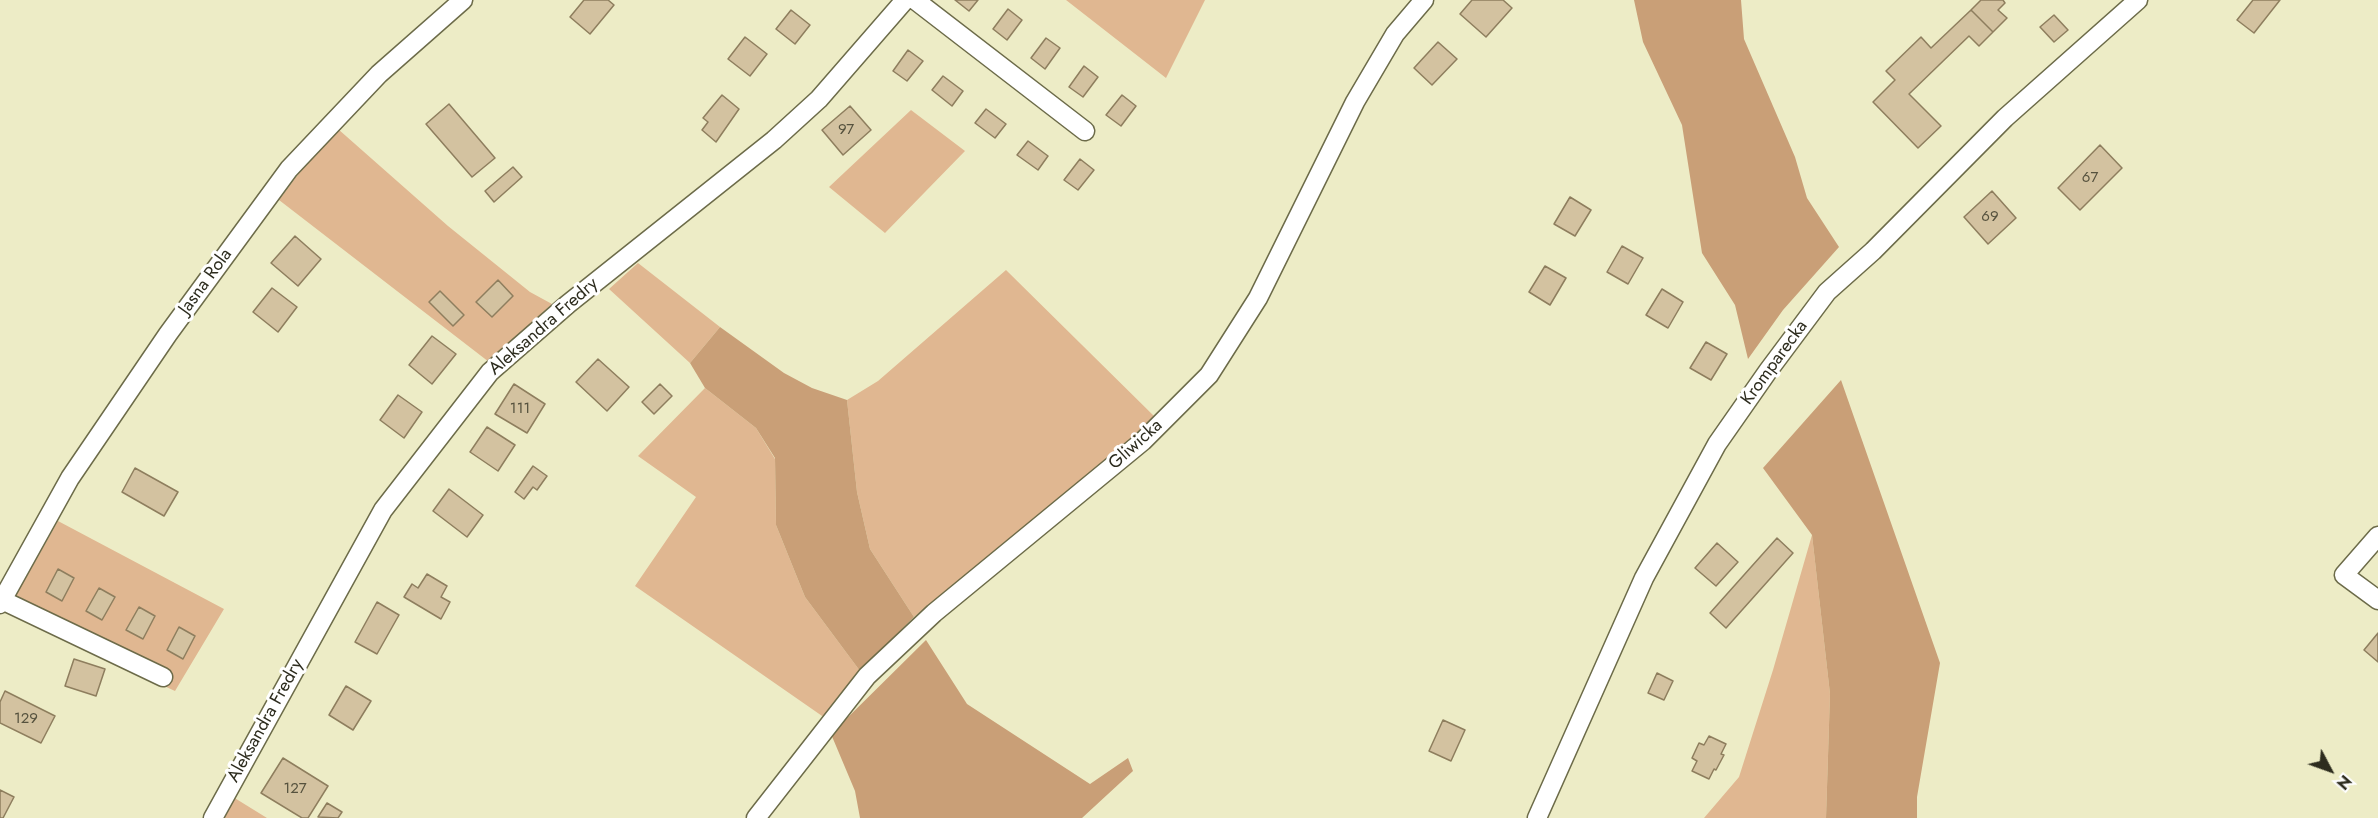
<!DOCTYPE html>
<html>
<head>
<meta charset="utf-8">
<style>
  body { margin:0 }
  #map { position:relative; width:2378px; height:818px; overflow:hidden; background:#edecc6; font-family:Jost,sans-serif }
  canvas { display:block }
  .north { position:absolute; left:2300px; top:740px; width:60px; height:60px; -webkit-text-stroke:4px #fff; paint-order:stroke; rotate:131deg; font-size:16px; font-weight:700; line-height:24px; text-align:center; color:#2d2c1e }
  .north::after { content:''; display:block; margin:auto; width:21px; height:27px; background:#2d2c1e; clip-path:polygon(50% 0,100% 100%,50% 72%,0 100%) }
</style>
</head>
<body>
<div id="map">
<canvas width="2378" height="818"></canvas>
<div class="north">N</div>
</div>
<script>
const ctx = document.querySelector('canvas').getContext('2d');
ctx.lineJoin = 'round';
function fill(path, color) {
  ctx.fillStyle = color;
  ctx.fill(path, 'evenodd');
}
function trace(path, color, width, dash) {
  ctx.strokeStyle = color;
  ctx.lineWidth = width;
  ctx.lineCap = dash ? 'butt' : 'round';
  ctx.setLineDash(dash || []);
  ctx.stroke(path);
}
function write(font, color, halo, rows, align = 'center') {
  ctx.font = font + ' Jost,sans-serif';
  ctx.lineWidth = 6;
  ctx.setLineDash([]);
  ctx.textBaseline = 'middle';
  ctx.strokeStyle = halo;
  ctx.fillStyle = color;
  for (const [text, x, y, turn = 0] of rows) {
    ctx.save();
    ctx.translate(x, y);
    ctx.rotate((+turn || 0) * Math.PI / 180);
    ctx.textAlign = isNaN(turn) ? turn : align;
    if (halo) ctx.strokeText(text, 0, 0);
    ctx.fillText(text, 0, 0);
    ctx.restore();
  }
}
fill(new Path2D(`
  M1066,0H1205L1166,78Z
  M911,110L965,151L885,233L829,187Z
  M338,129L448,226L530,292L552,304L489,362L279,200L302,169Z
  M638,263L720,327L690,363L609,289Z
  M1006,270L1157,419L1134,441L914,617L870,549L857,492L847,400L878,381Z
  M705,388L756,428L775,459L776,525L805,597L860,671L825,718L635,586L696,497L638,456Z
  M58,521L224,609L175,691L6,613Z
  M1812,535L1830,694L1826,818H1704L1739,777L1773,670Z
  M233,797L267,818H221Z`), '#e0b791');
fill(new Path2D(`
  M1634,0H1741L1744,39L1795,157L1807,198L1839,247L1783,310L1748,359L1735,305L1702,253L1682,125L1643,42Z
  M720,327L784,373L812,388L847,400L857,492L870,549L914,617L860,671L805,597L776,525L775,458L756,428L705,388L690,363Z
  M1841,380L1940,663L1917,797V818H1826L1830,694L1812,535L1763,468Z
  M926,640L967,704L1090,784L1128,758L1133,771L1082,818H860L855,791L831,734Z`), '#c99f77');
const building = new Path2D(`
  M584,0H608L614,5L590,34L570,17Z
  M955,0H978L969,11Z
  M1472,0H1503L1512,8L1486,37L1460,14Z
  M1981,0H2003L2005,3L1998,10L2007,18L1993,32L1971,10Z
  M2253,0H2280L2254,33L2237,20Z
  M1008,9L1022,20L1007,40L993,29Z
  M791,10L810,25L795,44L776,29Z
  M1971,10L1993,32L1979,46L1969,36L1909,94L1941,126L1918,148L1873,102L1895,80L1886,71L1921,37L1931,48Z
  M2054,15L2068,30L2054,42L2040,27Z
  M745,37L767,54L750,76L728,59Z
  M1046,38L1060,48L1045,69L1031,58Z
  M1438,42L1457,59L1432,85L1414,68Z
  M908,50L923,61L907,81L893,71Z
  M1084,66L1098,77L1083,97L1069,87Z
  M943,76L963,91L952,106L932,90Z
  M722,95L739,109L716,142L702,130L708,122L703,118Z
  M1122,95L1136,106L1121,126L1106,115Z
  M449,104L495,158L472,177L426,124Z
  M850,106L871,130L843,155L822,130Z
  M986,109L1006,124L995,138L975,123Z
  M1028,141L1048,156L1038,170L1017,155Z
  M2100,145L2122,168L2080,210L2058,188Z
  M1080,159L1094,170L1078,190L1064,180Z
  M513,167L522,177L494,202L485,191Z
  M1992,191L2016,218L1988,244L1964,217Z
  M1570,197L1591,210L1575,236L1554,224Z
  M295,236L321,259L298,286L271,263Z
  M1622,246L1643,258L1628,284L1607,272Z
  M1545,266L1566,278L1550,305L1529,292Z
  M498,280L513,296L492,317L476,302Z
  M272,288L297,307L278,332L253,312Z
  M1662,289L1683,302L1668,328L1646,315Z
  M440,291L464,315L453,326L429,302Z
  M432,336L456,354L432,384L409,365Z
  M1706,342L1727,354L1711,380L1690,368Z
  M598,359L629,387L607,411L576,382Z
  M514,384L545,404L527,433L495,414Z
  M660,384L672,396L654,414L642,402Z
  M398,395L422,412L404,438L380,420Z
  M487,427L515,445L498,471L470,452Z
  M533,466L547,476L537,490L533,487L524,499L515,492Z
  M135,468L178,492L164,516L122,492Z
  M449,489L483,515L467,537L433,511Z
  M1777,538L1793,553L1726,628L1710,613Z
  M1717,543L1738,562L1716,586L1695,568Z
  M58,569L74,578L62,601L46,592Z
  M427,574L447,586L441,597L450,602L441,619L404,597L412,584L418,588Z
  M99,588L115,597L102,620L86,611Z
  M377,602L399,615L377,654L355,642Z
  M139,607L155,616L143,639L126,630Z
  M179,627L195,636L183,659L167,650Z
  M2378,633V662L2364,650Z
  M74,659L105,669L96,696L65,686Z
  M1657,673L1673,681L1664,700L1648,693Z
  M346,686L371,701L353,730L329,715Z
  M5,691L55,716L41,743L0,723V702Z
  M1443,720L1465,730L1451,761L1429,751Z
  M1709,736L1726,744L1721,754L1724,755L1716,770L1714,769L1709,779L1692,771L1697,761L1692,758L1699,743L1704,745Z
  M283,758L328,786L308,818H302L261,793Z
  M0,790L14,797L3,818H0Z
  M327,803L342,812L338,818L318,817Z`);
fill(building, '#d3c2a0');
trace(building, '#8e7e5e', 1.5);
const minor = new Path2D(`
  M915,0L1085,131
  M2378,536L2344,575L2378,600
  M2,600L163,677
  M0,604L70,478L168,334L289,169L379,74L463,0
  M213,818L383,510L490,372L568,304L774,140L819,99L905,0
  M756,818L867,676L934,613L1143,441L1209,375L1258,298L1355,102L1395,34L1424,0
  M1537,818L1644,578L1717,444L1768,371L1827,292L1873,251L2005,118L2138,0`);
trace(minor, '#6c6b49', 21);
trace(minor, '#fff', 18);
write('15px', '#56523e', null, [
  ["97",846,130],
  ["67",2090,178],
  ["69",1990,217],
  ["111",520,409],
  ["129",26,719],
  ["127",295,789]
]);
write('18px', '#2d2c1e', '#fff', [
  ["Jasna Rola",206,282,-54],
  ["Aleksandra Fredry",544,327,-41],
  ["Kromparecka",1775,363,-54],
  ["Gliwicka",1136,445,-42],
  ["Aleksandra Fredry",266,721,-61]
]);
</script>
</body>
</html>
